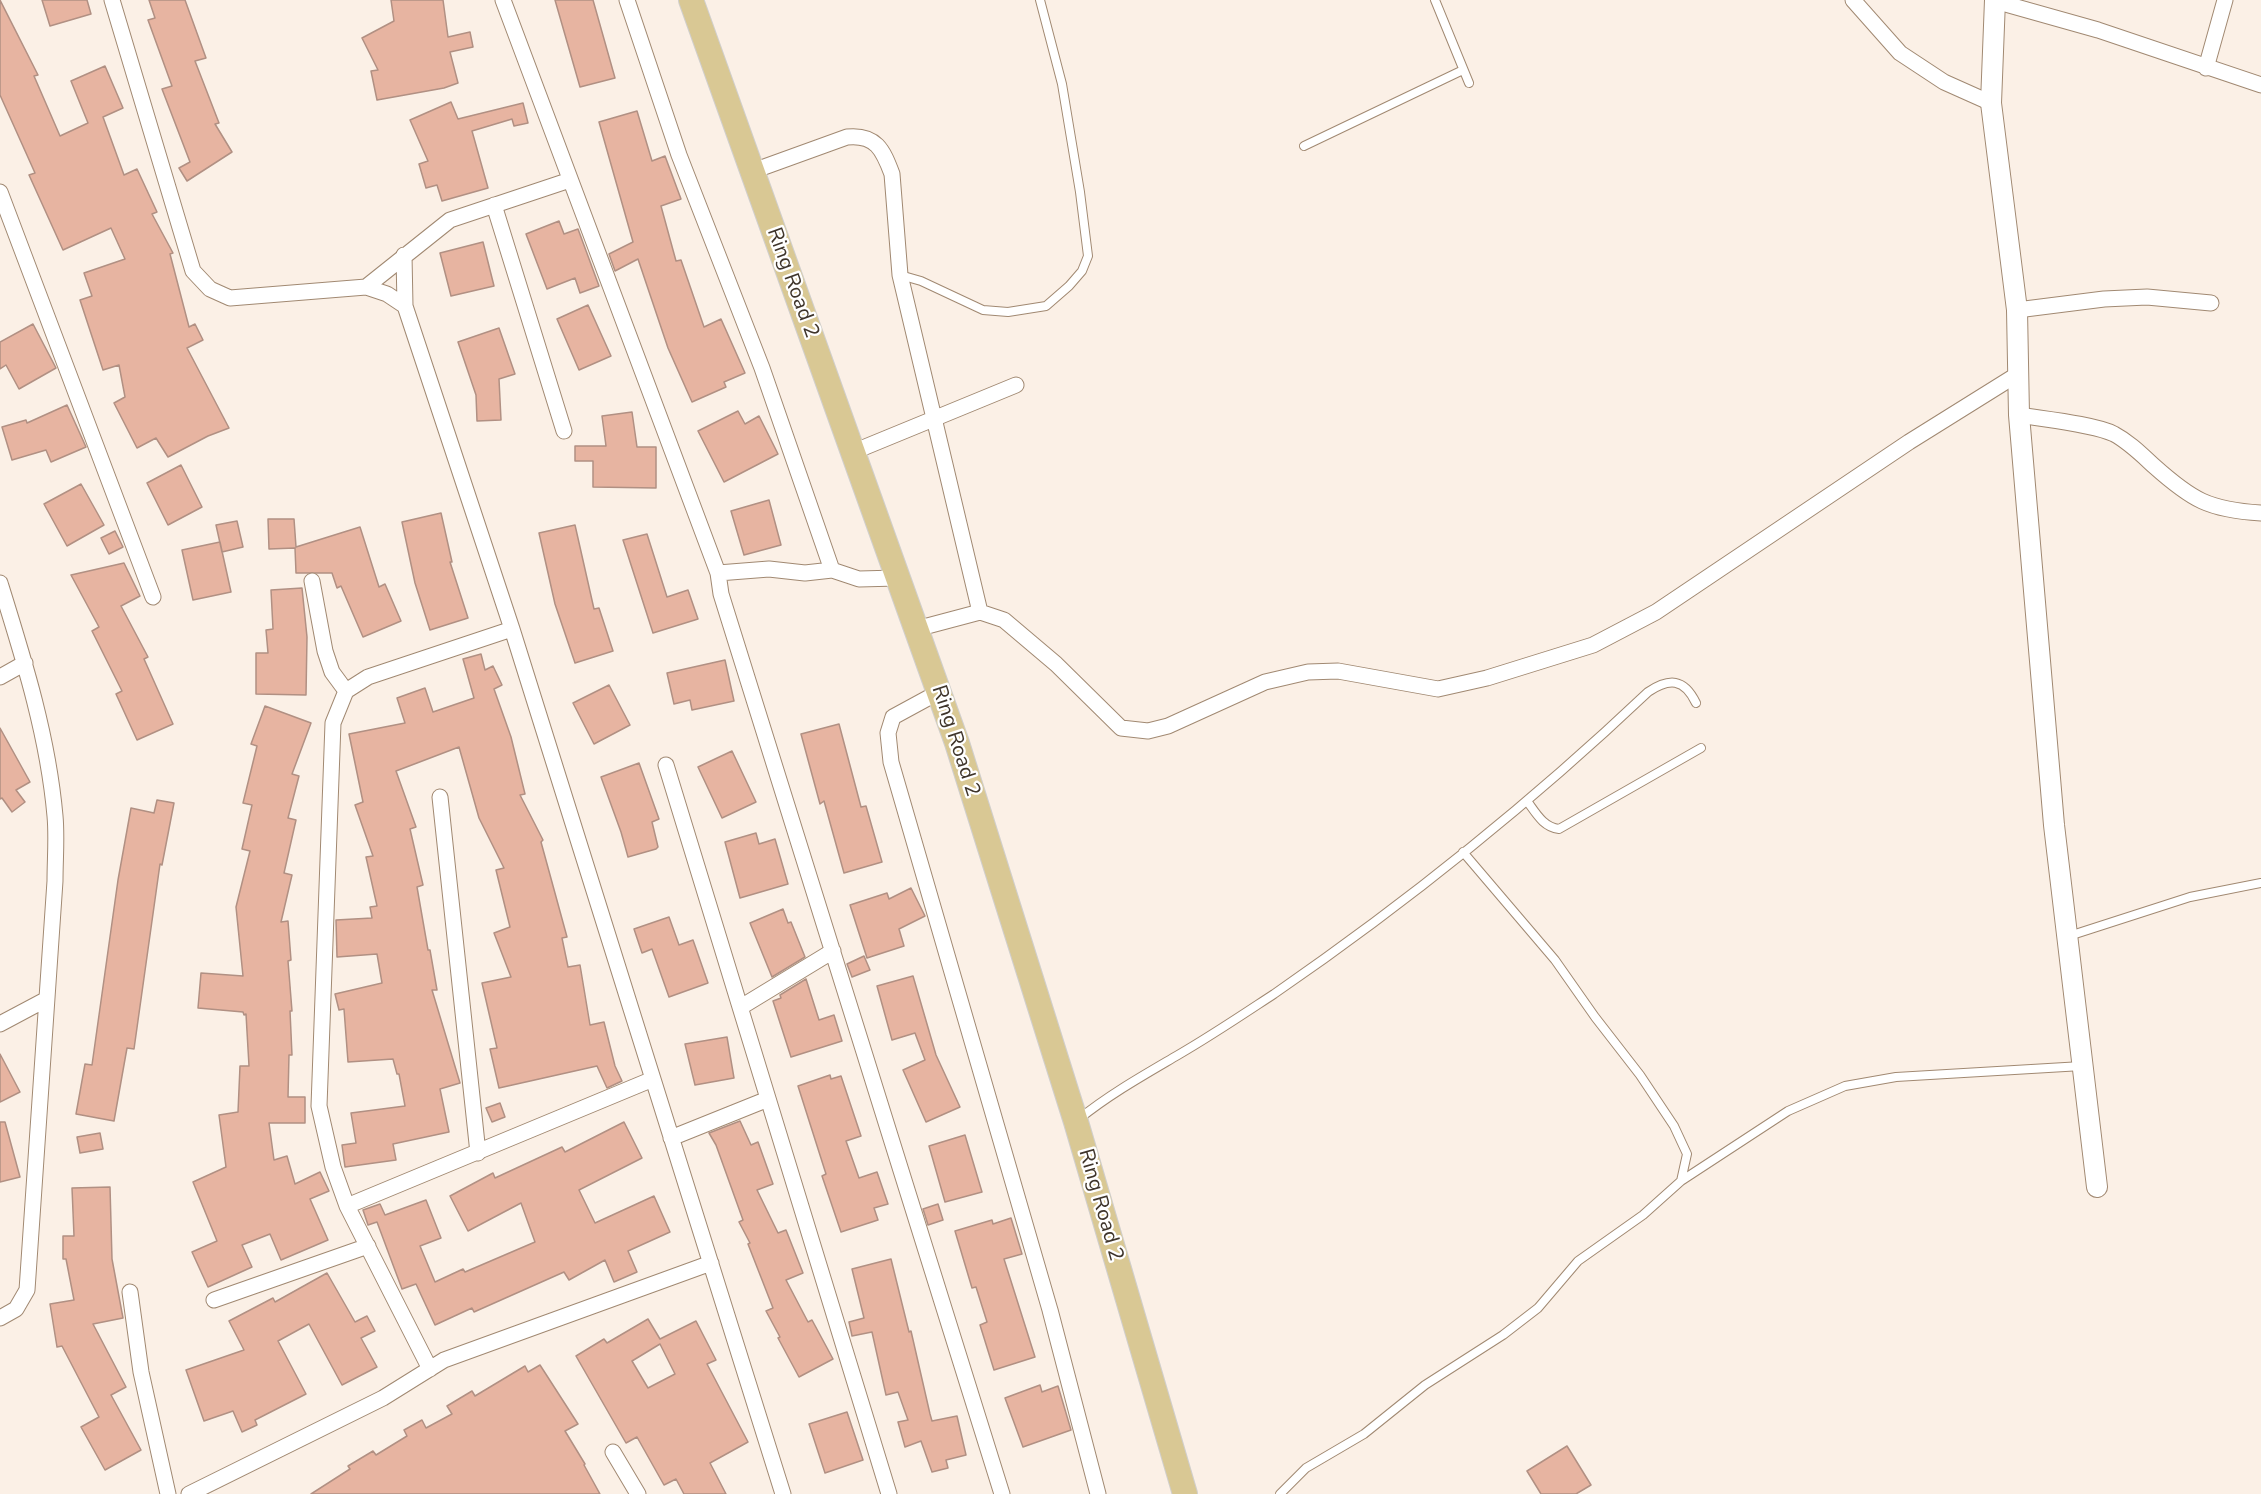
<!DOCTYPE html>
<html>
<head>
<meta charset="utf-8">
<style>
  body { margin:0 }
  canvas { display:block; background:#fbf0e6 }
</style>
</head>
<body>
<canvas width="2261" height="1494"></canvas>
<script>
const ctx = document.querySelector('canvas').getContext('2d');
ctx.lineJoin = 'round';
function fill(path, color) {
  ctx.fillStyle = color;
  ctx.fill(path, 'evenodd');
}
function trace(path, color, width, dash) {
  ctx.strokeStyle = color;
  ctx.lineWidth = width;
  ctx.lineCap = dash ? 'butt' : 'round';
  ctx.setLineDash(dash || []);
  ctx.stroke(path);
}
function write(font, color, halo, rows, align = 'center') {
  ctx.font = font + ' "Nunito Sans",sans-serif';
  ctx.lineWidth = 4.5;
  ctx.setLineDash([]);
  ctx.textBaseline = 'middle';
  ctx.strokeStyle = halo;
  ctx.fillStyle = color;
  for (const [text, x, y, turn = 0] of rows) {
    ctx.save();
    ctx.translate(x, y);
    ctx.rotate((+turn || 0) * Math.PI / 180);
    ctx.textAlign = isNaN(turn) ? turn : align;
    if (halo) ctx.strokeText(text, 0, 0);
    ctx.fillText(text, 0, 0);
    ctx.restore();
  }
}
const building = new Path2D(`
  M0,0L38,75L34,76L60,136L88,123L71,81L105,66L123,108L103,117L124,175L137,169L157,212L152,214L173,253L170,254L189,327L195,324L203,340L187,348L229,428L208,436L168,457L156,438L137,448L114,403L125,397L119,365L103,370L80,300L92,296L84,273L125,259L111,228L63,250L29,175L35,173L0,95Z
  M42,0H87L91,14L50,26Z
  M149,0H185L206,58L195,61L219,123L215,124L232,152L187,181L179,168L190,162L162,89L172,86L148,20L155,18Z
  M391,0H443L448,37L470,32L473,47L450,52L458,83L444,88L377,100L371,71L378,70L362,38L394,21Z
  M555,0H593L615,78L580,87Z
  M451,102L458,119L523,103L528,123L514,126L512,119L472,131L488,188L442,201L437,185L426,188L419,164L428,161L410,120Z
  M637,111L652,161L665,156L681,199L661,206L676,261L681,260L704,327L721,319L745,373L724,382L726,387L692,402L668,348L638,259L615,271L609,254L633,242L599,122Z
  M559,221L564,234L578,229L599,286L580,293L575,278L547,289L526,234Z
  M483,242L494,286L451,296L440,253Z
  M588,305L611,356L579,370L557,319Z
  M33,324L56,368L19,389L6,365L0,369V342Z
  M499,328L515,374L499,379L501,420L477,421L476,395L458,342Z
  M67,405L86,447L51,462L46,450L12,460L2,427L26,420L27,423Z
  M738,411L745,424L759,416L778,454L724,482L698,431Z
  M632,412L637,447H656V488L593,487V461H575V446H606L602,416Z
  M181,465L202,507L168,525L147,483Z
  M81,484L104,525L67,546L44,504Z
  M769,500L781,545L744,555L731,511Z
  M441,513L452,562H450L468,618L430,630L415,583L402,522Z
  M268,519H294L296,547L360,527L379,587L385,584L401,621L363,637L341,586L337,588L332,573H296L295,548L269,549Z
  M237,521L243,547L222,552L216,525Z
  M575,525L594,609L599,608L613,651L575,663L555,604L539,533Z
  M115,531L123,547L109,554L101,538Z
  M647,534L667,597L688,590L698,619L653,633L623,540Z
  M220,542L231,592L193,600L182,550Z
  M124,563L140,596L121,606L148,657L144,659L173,724L137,740L116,694L122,691L92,631L99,627L71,575Z
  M302,588L307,637L306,695L256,694V653H268L266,630L273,629L271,590Z
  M481,654L485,670L493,666L502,685L494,689L511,737L525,794L520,795L543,840L541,842L567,937L562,938L568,967L580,965L590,1025L604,1022L615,1066L622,1081L607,1088L597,1066L499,1088L490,1049L497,1048L482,983L511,977L494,933L510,927L496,870L504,868L479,818L459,747L396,771L416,827L410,829L423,885L417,887L428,950H430L437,990H432L460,1083L440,1089L449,1132L393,1144L396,1160L345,1167L342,1145L356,1143L351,1113L405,1106L399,1074H397L393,1059L348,1062L344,1009L339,1010L335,994L382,983L377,954L337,957L336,920L372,918L370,907L377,906L366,857L373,856L355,805L363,802L349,734L405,723L397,698L425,688L433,712L474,698L463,659Z
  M725,660L734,701L692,710L690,700L674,704L667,673Z
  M609,685L630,725L594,744L573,703Z
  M265,706L311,723L292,774L299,776L288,818L296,820L284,873L292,875L281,922L288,921L291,960L288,961L292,1011H290L292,1055H289L288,1097H305V1123H269L274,1160L287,1156L295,1184L320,1172L329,1191L310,1199L328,1240L281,1260L270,1234L242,1245L252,1267L208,1287L192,1252L217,1241L193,1182L226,1167L219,1115L238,1112L240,1066H249L246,1014L244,1015L243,1012L198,1008L201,973L243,976L236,907L250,851L242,849L252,805L243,803L257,746L251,744Z
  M839,724L861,807L866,806L882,862L844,873L824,801L820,804L801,734Z
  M0,728L30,782L16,790L25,802L12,812L2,798L0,799Z
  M732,751L756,802L722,818L698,767Z
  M639,763L659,819L652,822L658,847L656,849L628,857L621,832L601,777Z
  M157,800L174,803L162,865L160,864L134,1049L127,1048L114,1121L76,1114L85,1064L92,1065L118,880L131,808L154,813Z
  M756,833L759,844L775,839L788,884L740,898L725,842Z
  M911,888L925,916L899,929L904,946L867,958L850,905L887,893L889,899Z
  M783,909L788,923L791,922L805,957L772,977L750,923Z
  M669,917L679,945L693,940L708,983L669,997L652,949L642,953L634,929Z
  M864,956L870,970L852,977L847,964Z
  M913,976L936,1055L960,1107L926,1122L903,1070L925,1060L915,1033L892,1040L877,986Z
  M806,979L819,1020L834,1015L842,1041L791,1057L773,1001L781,998L780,995Z
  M727,1037L734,1078L695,1085L685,1044Z
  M0,1054L20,1092L0,1102Z
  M830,1075L831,1079L841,1076L861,1136L846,1141L859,1178L877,1172L888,1204L874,1208L878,1220L841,1232L822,1176L826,1174L798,1086Z
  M500,1103L505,1117L492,1122L486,1108Z
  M740,1121L751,1145L758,1142L773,1184L757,1190L778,1233L786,1230L803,1273L786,1280L808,1322L812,1320L833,1359L799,1377L778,1338L780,1337L766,1311L773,1308L748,1244L750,1243L739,1222L743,1220L716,1145L709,1133Z
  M0,1122H5L20,1177L0,1182Z
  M624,1122L642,1158L579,1190L595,1223L654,1196L670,1232L628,1251L637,1272L614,1282L605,1260L569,1280L564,1272L474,1312L472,1308L435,1325L416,1284L402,1289L377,1222L368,1225L363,1210L380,1204L385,1215L426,1200L441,1238L420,1246L435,1282L463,1269L465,1272L535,1242L521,1203L468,1231L450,1196L493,1173L495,1178L562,1147L565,1152Z
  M100,1133L103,1149L80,1153L77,1137Z
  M965,1135L982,1192L945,1202L929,1146Z
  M110,1187L112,1259L123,1318L93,1324L126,1387L111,1395L141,1450L105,1470L81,1427L99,1417L62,1346L57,1347L50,1304L74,1300L66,1259H63V1236H74L72,1188Z
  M938,1204L943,1220L928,1225L923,1209Z
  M1011,1218L1022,1254L1004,1259L1035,1357L994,1370L980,1325L987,1322L976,1287L972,1288L955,1231L992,1220L993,1224Z
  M891,1259L909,1332L911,1331L930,1414L932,1421L957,1416L966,1455L946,1460L948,1468L932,1472L921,1441L905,1447L898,1422L908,1420L898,1392L886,1395L872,1332L852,1336L849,1322L864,1318L852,1269Z
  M327,1273L355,1322L367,1316L375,1331L361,1338L377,1367L342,1385L309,1324L278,1341L306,1394L255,1420L257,1425L242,1432L233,1411L204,1421L186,1370L244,1350L229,1321L273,1298L275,1302Z
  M648,1319L660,1339L696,1321L716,1360L707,1364L748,1442L710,1463L726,1494H684L676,1479L664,1485L637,1437L626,1443L576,1356L604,1339L607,1343ZM660,1344L675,1374L648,1388L632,1361Z
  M540,1365L578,1424L565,1431L585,1464L584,1465L600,1494H311L350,1469L348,1466L373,1451L376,1455L407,1436L404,1430L422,1420L426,1428L452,1414L447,1406L472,1391L475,1396L525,1366L528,1372Z
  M1040,1385L1042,1392L1058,1386L1071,1430L1023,1447L1005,1398Z
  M847,1412L863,1460L825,1473L809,1424Z
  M1567,1446L1591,1485L1576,1494H1541L1527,1471Z`);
fill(building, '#e7b4a1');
trace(building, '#b19083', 1.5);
const service = new Path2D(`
  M1435,0L1469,83
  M1304,146L1463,70
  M900,275L921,281L983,310L1008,312L1046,306L1069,286L1082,271L1088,256L1080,192L1062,84L1040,0
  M1527,801C1536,813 1543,827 1559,829L1701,748
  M2069,936L2190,897L2261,883
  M1079,1119C1110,1094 1144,1075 1178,1055C1211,1036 1242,1015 1274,994C1406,903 1532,802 1648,692C1669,678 1684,678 1696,703
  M1681,1181L1788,1111L1845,1086L1896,1077L2082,1066
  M1280,1494L1306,1468L1364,1434L1425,1385L1503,1335L1538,1308L1578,1261L1643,1215L1681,1181L1687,1154L1674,1126L1640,1075L1595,1017L1555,960L1463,852`);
const minor = new Path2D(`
  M112,0L193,271L210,289L230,298L366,287L387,294L405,306
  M503,0L718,573L721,594L1002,1494
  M627,0L679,155L762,368L832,570
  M1853,0L1900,53L1944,82L1991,103
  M1995,1L2098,30L2261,85
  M2206,68L2225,0
  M753,171L847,137C876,134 883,150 892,174L900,275L980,612
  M0,192L153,597
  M494,205L564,431
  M404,255L405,306L512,629L783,1494
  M366,287L450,220L570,180
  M2017,310L2104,299L2147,297L2211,303
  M2019,415C2043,419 2094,424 2114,434C2129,442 2141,454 2154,466C2192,500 2209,510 2261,513
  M853,452L1016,385
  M718,573L769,569L805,573L832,570L859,579L897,578
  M312,581L325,651L332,672L346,691
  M0,583C24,660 48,736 55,816C57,837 55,859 55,881L27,1290L16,1309L0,1318
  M916,629L980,612L1004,620L1056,664L1121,728L1148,731L1168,726L1265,682L1308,672L1338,671L1438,689L1487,678L1593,645L1656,612L1909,442L2018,374
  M0,677L25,663
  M939,692L893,717L888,733L891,762L1050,1310L1098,1494
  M666,765L889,1494
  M440,797L478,1153
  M741,1007L833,951
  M0,1024L45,1000
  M671,1138L768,1099
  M347,1206L653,1079
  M130,1292L141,1372L168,1494
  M214,1300L368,1246
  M430,1369L347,1206L333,1167L319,1106L333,723L346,691L368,677L512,629
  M613,1452L638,1494
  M189,1494L383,1398L444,1360L711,1263`);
const tertiary = new Path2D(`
  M1995,0L1991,103L2017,310L2019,415L2054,825L2097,1187`);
const primary = new Path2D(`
  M691,0L957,743L1076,1122L1185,1494`);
trace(service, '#a18972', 10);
trace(minor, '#a18972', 17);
trace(tertiary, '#a18972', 22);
trace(primary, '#d1cfcc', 26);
trace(service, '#fff', 8);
trace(minor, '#fff', 15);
trace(tertiary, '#fff', 20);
trace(primary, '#d9c894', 24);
write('21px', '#3f352b', '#fff', [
  ["Ring Road 2",792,283,70],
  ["Ring Road 2",955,741,72],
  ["Ring Road 2",1100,1205,74]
]);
</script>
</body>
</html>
